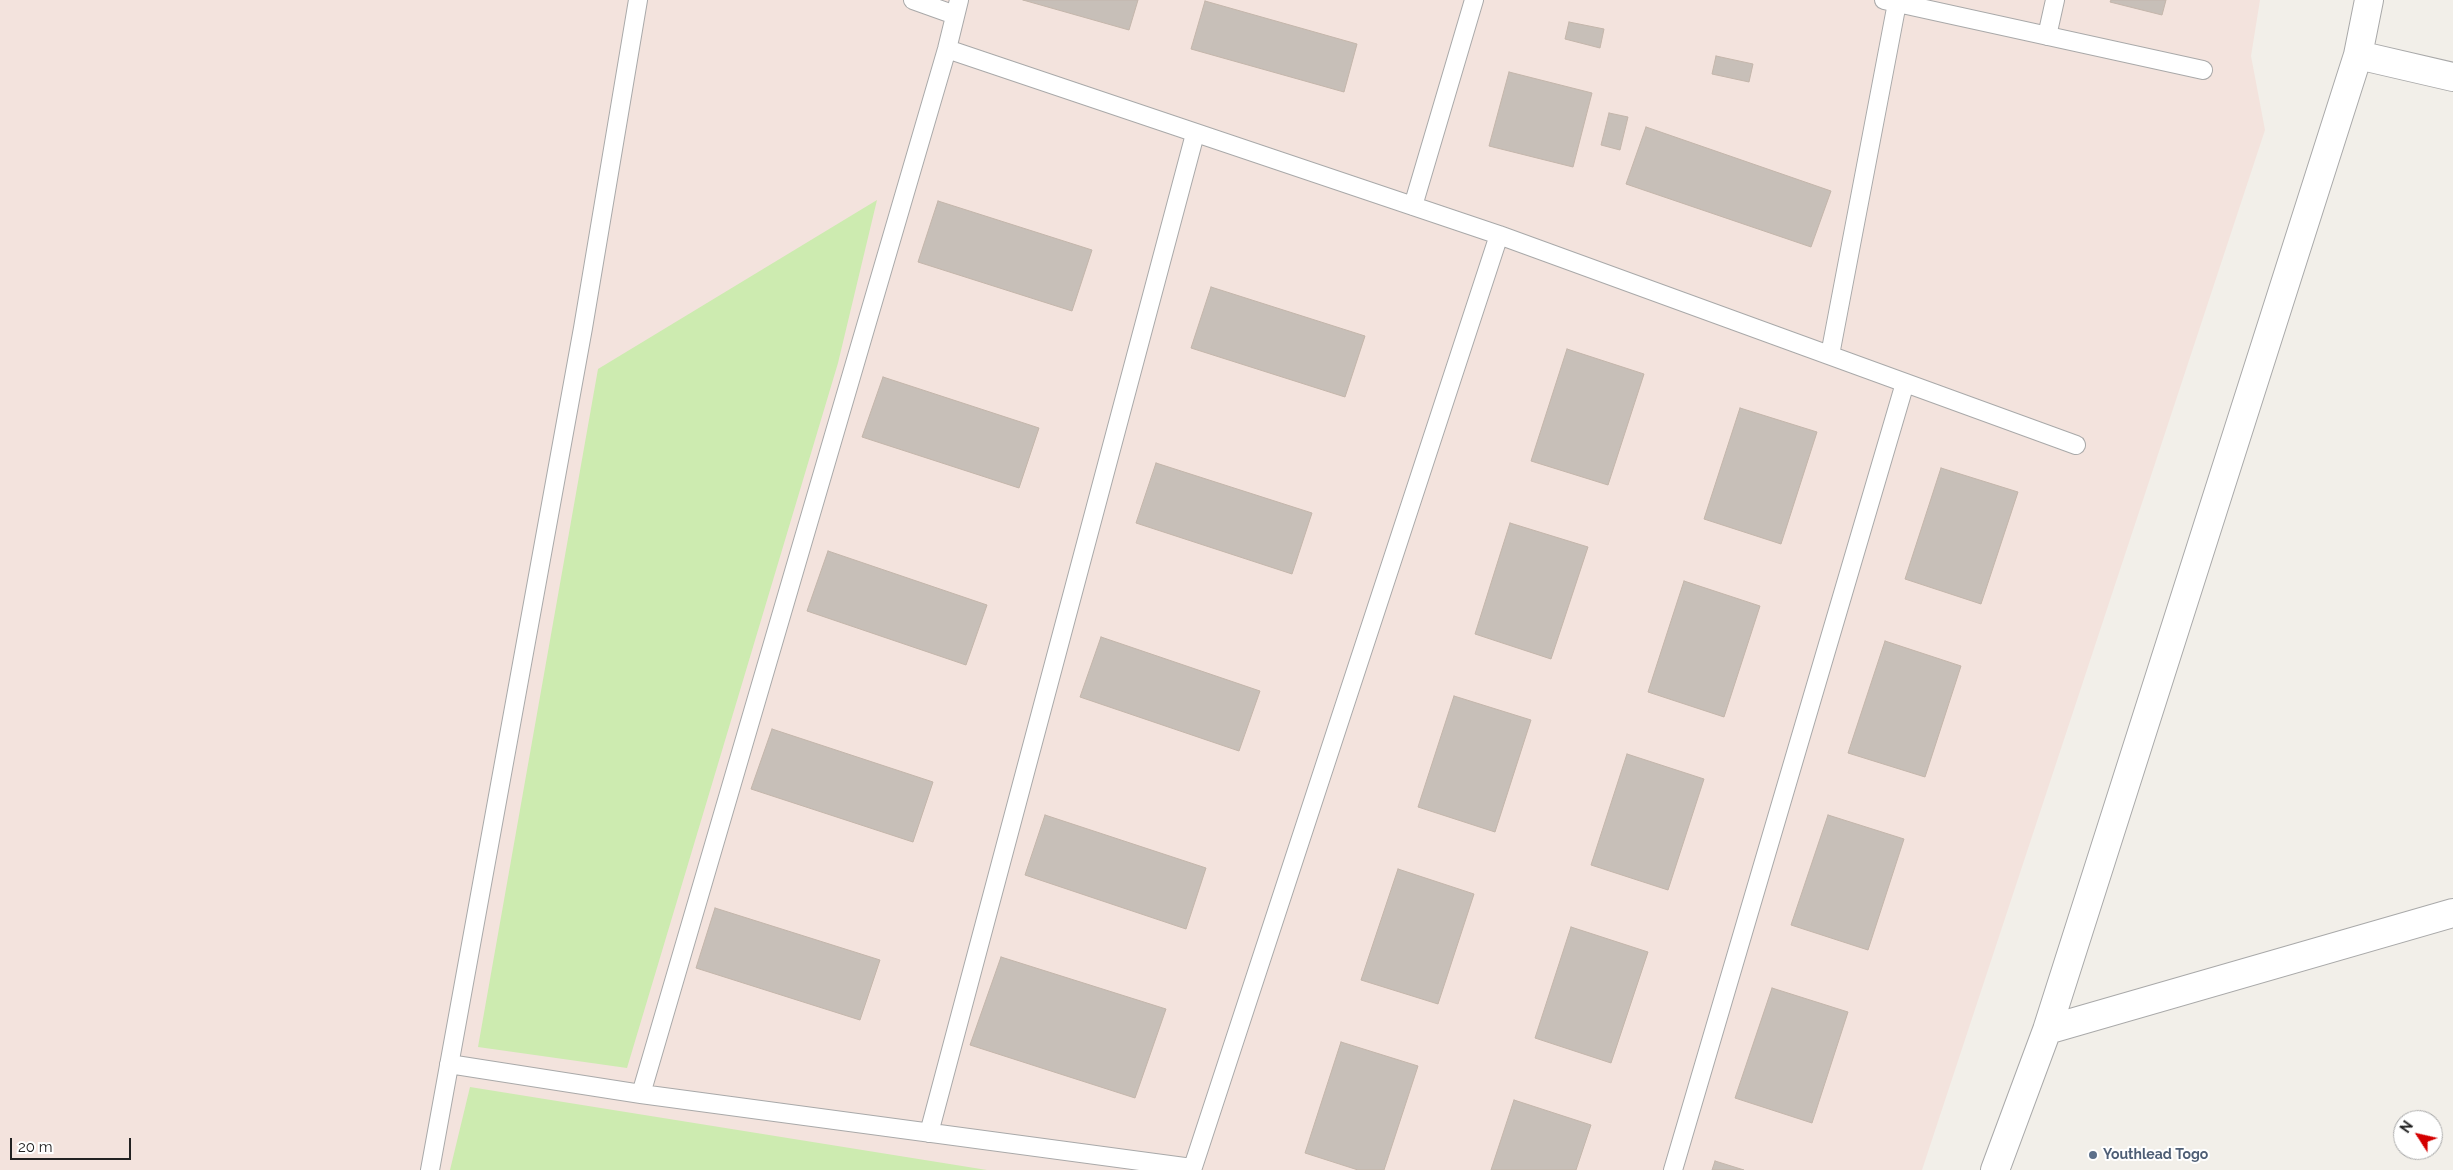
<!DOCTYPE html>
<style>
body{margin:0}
#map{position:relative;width:2453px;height:1170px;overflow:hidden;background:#f2efe9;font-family:Raleway,sans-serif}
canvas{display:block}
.north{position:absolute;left:2393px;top:1110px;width:50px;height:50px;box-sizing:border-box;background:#fff;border:1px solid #a7a7a7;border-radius:50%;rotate:305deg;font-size:14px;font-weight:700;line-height:20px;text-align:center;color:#222}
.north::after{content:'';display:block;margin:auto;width:18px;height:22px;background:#d40000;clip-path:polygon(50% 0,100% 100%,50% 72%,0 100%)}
.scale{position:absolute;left:10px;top:1138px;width:121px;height:22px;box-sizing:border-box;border:2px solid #222;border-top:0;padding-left:6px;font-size:15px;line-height:18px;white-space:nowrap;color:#222;-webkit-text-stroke:4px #fff;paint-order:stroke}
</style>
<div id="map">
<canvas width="2453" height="1170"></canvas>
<div class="north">N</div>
<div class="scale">20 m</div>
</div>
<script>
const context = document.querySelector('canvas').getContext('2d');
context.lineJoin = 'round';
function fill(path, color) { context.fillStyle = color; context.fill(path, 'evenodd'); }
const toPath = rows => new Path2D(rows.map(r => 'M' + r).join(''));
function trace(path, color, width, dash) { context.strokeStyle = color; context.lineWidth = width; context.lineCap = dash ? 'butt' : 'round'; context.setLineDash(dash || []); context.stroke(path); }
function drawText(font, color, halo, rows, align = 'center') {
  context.font = font + ' Raleway,sans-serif'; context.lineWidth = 4; context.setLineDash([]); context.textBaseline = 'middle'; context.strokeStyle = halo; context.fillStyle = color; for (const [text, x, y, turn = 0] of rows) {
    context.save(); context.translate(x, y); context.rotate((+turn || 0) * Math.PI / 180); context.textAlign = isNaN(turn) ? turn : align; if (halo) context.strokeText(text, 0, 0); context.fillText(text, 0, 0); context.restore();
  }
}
fill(toPath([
 [0,0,2260,0,2251,56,2265,130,1922,1170,0,1170]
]), '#f3e3dd');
fill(toPath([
 [877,200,838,363,627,1068,478,1047,598,369],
 [470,1087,987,1170,450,1170]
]), '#cdebb0');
const building = toPath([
 [1023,0,1138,0,1129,30,1023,0],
 [2111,0,2166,0,2162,15,2110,2,2111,0],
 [1205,1,1357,44,1344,92,1191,49,1205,1],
 [1569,22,1604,29,1600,48,1565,39,1569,22],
 [1716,56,1753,64,1749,82,1712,74,1716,56],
 [1509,72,1592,93,1573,167,1489,146,1509,72],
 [1609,113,1628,117,1620,150,1601,145,1609,113],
 [1646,127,1831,191,1811,247,1626,184,1646,127],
 [938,201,1092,250,1072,311,918,262,938,201],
 [1211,287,1365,336,1345,397,1191,348,1211,287],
 [1567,349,1644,374,1608,485,1531,461,1567,349],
 [883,377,1039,428,1019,488,862,437,883,377],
 [1740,408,1817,432,1781,544,1704,519,1740,408],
 [1156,463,1312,513,1292,574,1136,523,1156,463],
 [1941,468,2018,492,1981,604,1905,579,1941,468],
 [1510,523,1588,547,1551,659,1475,634,1510,523],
 [828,551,987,605,966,665,807,611,828,551],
 [1684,581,1760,606,1724,717,1648,692,1684,581],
 [1101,637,1260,691,1239,751,1080,697,1101,637],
 [1885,641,1961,666,1925,777,1848,753,1885,641],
 [1454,696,1531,720,1495,832,1418,807,1454,696],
 [772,729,933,782,913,842,751,789,772,729],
 [1627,754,1704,779,1668,890,1591,865,1627,754],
 [1045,815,1206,868,1186,929,1025,875,1045,815],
 [1828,815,1904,839,1868,950,1791,925,1828,815],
 [1398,869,1474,894,1438,1004,1361,980,1398,869],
 [715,908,880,960,860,1020,696,968,715,908],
 [1571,927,1648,952,1611,1063,1535,1038,1571,927],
 [1001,957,1166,1009,1135,1098,970,1045,1001,957],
 [1772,988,1848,1012,1812,1123,1735,1098,1772,988],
 [1341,1042,1418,1066,1384,1170,1358,1170,1305,1153,1341,1042],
 [1514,1100,1591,1125,1576,1170,1491,1170,1514,1100],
 [1715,1161,1744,1170,1712,1170,1715,1161]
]);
fill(building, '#c7bfb8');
trace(building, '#c4b6ab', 1);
const service = toPath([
 [913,0,955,15],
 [1884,0,2203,70],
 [2047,36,2055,0],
 [947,49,1499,235],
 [1413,206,1474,0],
 [1830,355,1897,3],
 [449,1064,641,1094,1192,1168],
 [641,1094,947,49,959,0],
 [929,1133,1195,134],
 [430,1170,583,328,638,0],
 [1192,1170,1499,235,2076,445],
 [1673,1170,1905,383]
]);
const minor = toPath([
 [2358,55,2453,77],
 [2047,1030,2453,913],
 [1995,1170,2047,1030,2358,55,2369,0]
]);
trace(service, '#a9a9a9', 20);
trace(minor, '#a9a9a9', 30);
trace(service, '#fff', 18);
trace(minor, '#fff', 28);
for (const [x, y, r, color] of [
 [2093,1155,5,"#5c6f8a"]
]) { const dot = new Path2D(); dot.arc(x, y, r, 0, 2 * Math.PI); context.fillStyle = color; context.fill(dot); trace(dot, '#fff', 2); }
drawText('bold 14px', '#4e5e75', '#fff', [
 ["Youthlead Togo",2103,1155]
], 'left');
</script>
